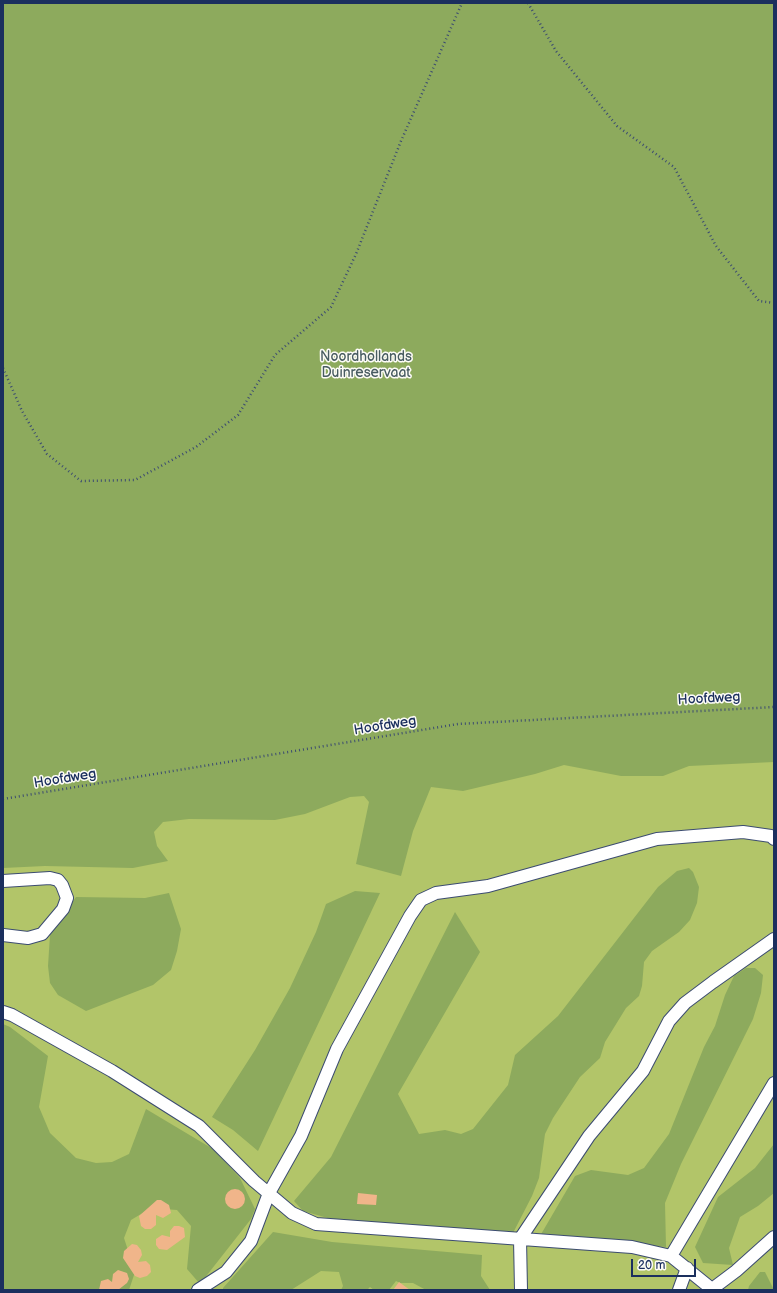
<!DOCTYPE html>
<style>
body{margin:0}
#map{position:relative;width:777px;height:1293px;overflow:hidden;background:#f6efdd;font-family:"Balsamiq Sans",sans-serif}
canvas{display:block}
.frame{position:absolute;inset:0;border:4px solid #1b2f5e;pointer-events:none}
.scale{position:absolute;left:631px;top:1259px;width:65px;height:18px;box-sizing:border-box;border:2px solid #1b2f5e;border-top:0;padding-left:5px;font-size:12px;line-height:14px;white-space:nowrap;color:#1b2f5e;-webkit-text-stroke:3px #fdfcf7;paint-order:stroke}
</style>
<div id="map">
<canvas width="777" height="1293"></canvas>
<div class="frame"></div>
<div class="scale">20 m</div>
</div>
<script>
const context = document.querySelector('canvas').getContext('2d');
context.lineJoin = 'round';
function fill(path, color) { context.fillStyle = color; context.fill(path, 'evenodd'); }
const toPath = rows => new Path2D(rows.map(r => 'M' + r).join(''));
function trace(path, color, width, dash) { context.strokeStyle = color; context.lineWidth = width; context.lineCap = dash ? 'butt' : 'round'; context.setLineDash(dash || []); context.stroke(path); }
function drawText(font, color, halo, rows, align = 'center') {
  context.font = font + ' "Balsamiq Sans",sans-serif'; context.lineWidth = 3; context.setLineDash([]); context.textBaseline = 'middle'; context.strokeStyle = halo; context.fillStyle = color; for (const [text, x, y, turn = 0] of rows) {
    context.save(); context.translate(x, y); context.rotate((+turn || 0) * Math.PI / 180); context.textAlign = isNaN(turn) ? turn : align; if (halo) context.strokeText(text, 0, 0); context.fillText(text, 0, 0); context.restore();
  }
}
fill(toPath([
 [774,733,774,1290,3,1290,3,810]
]), '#b2c569');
fill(toPath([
 [3,3,774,3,774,762,689,766,663,776,621,776,564,765,535,774,463,791,431,787,413,831,401,876,356,864,369,802,364,796,350,797,305,814,275,820,189,819,163,822,154,832,157,846,168,861,133,868,45,866,3,868],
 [689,868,693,872,699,887,697,903,690,920,679,932,652,951,644,962,642,986,639,996,626,1008,605,1042,600,1058,580,1077,553,1118,545,1134,539,1178,532,1196,513,1233,342,1222,303,1211,294,1201,331,1157,455,912,480,952,398,1094,419,1134,445,1130,461,1134,473,1129,508,1085,515,1055,558,1016,658,887,677,871],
 [355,891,380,893,258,1151,233,1130,212,1117,255,1050,290,988,316,932,326,904],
 [169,893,181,929,177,951,171,970,153,985,86,1011,58,995,50,983,48,966,50,935,76,897,145,898],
 [746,968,755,968,763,975,761,993,753,1019,681,1164,665,1203,666,1247,540,1236,575,1176,591,1170,628,1175,644,1168,669,1134,704,1047,715,1026,725,995,734,976],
 [3,1024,10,1027,48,1056,39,1107,50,1133,76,1158,96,1163,112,1162,129,1154,146,1109,213,1149,240,1178,255,1209,251,1219,200,1284,187,1269,191,1226,177,1210,151,1208,131,1220,124,1238,135,1272,129,1290,3,1290],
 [774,1144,774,1193,758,1206,740,1217,729,1248,733,1265,703,1263,695,1247,718,1197,755,1168],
 [273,1232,332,1242,482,1255,481,1276,490,1290,426,1290,413,1283,400,1283,396,1281,389,1290,374,1290,370,1287,367,1290,341,1290,343,1286,339,1272,321,1271,291,1290,223,1290,223,1288],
 [760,1272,765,1272,774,1290,748,1290,749,1286]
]), '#8daa5d');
fill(toPath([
 '225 1199a10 10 0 1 1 20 0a10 10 0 1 1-20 0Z',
 [358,1193,377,1195,376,1205,357,1204],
 [157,1200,161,1200,169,1205,171,1213,163,1218,156,1215,156,1225,151,1229,145,1229,141,1226,139,1216],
 [174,1226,179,1226,184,1228,185,1237,167,1250,159,1249,156,1245,156,1239,162,1235,170,1237,170,1231],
 [132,1244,137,1245,141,1250,142,1255,138,1262,146,1261,150,1265,151,1272,147,1276,140,1278,135,1276,123,1258,124,1251],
 [118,1270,127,1273,129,1279,127,1283,118,1290,99,1290,101,1281,108,1279,112,1282,113,1274],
 [399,1282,410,1290,393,1290]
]), '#f0b58a');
const service = toPath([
 [3,881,50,878,58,880,62,885,67,898,63,909,42,934,28,938,3,935],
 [3,1012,12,1015,112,1071,199,1126,254,1181,292,1213,316,1224,632,1247,671,1256,713,1290],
 [671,1256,774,1083],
 [712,1289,736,1271,774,1237],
 [198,1290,226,1272,251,1241,269,1193,301,1136,337,1049,410,916,421,900,436,893,488,886,657,839,743,832,771,836,774,839],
 [521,1290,520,1239,589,1136,643,1071,669,1021,685,1003,713,982,774,939],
 [679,1290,687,1268]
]);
trace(service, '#3c4c71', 14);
trace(toPath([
 [528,3,556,51,617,126,674,167,716,246,759,301,774,303],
 [3,368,22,411,47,454,81,481,135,480,196,447,238,415,275,355,331,307,356,254,401,141,462,3],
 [3,799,458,724,774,707]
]), '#3c4c71', 2.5, [1, 3]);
trace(service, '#fff', 12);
drawText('14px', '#485c61', '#fdfcf7', [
 ["Noordhollands",366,357],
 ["Duinreservaat",366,373]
]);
drawText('14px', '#1b2f5e', '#fdfcf7', [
 ["Hoofdweg",709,699,-3],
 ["Hoofdweg",385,726,-9],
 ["Hoofdweg",65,779,-9]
]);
</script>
